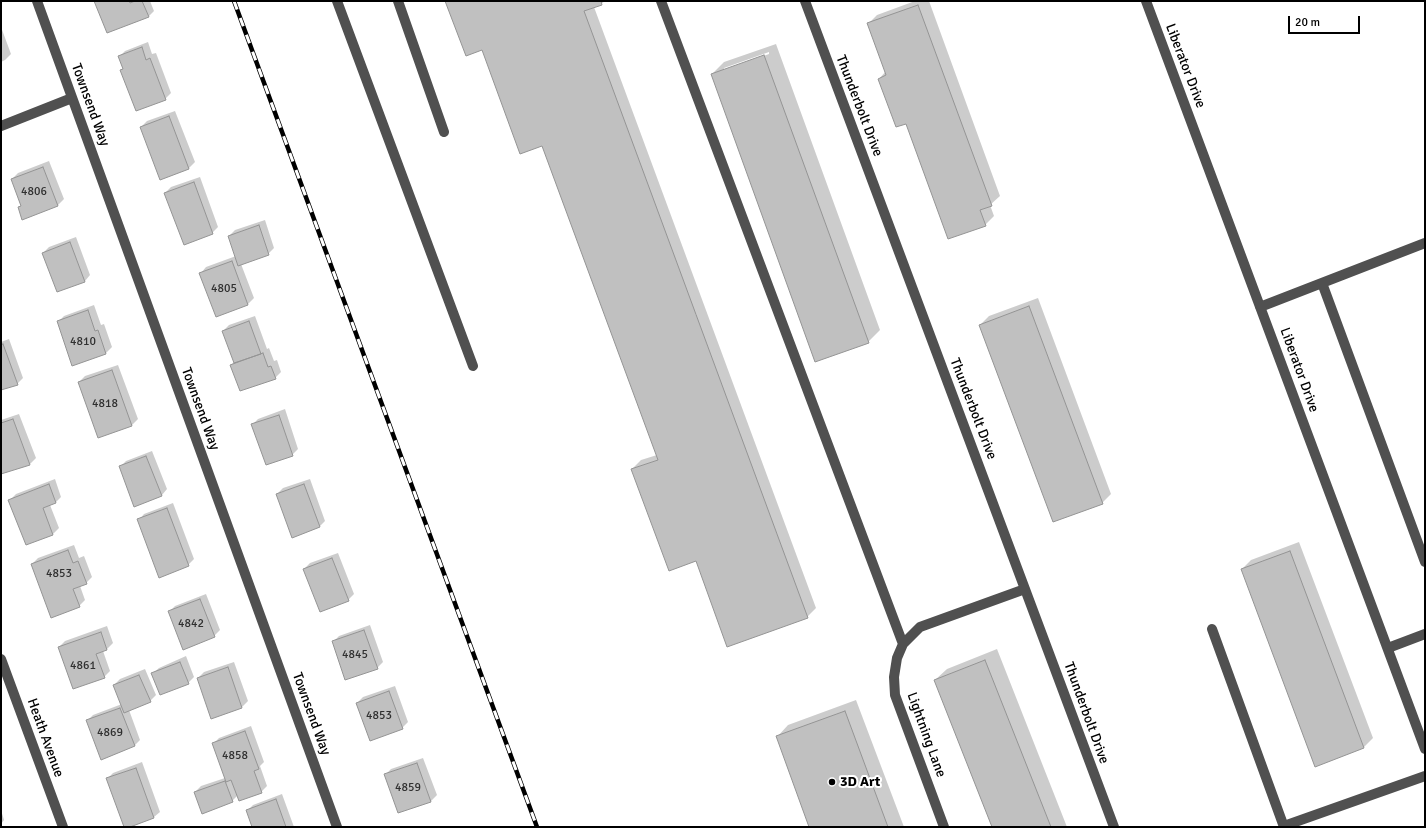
<!DOCTYPE html>
<style>
body{margin:0}
#map{position:relative;width:1426px;height:828px;overflow:hidden;background:#fff;font-family:Signika,sans-serif}
canvas{display:block}
.frame{position:absolute;inset:0;border:2px solid #000;pointer-events:none}
.scale{position:absolute;left:1288px;top:16px;width:72px;height:18px;box-sizing:border-box;border:2px solid #000;border-top:0;padding-left:5px;font-size:12px;line-height:14px;white-space:nowrap;color:#000;-webkit-text-stroke:3px #fff;paint-order:stroke}
</style>
<div id="map">
<canvas width="1426" height="828"></canvas>
<div class="frame"></div>
<div class="scale">20 m</div>
</div>
<script>
const context = document.querySelector('canvas').getContext('2d');
context.lineJoin = 'round';
function fill(path, color) { context.fillStyle = color; context.fill(path, 'evenodd'); }
const toPath = rows => new Path2D(rows.map(r => 'M' + r).join(''));
function trace(path, color, width, dash) { context.strokeStyle = color; context.lineWidth = width; context.lineCap = dash ? 'butt' : 'round'; context.setLineDash(dash || []); context.stroke(path); }
function drawText(font, color, halo, rows, align = 'center') {
  context.font = font + ' Signika,sans-serif'; context.lineWidth = 4; context.setLineDash([]); context.textBaseline = 'middle'; context.strokeStyle = halo; context.fillStyle = color; for (const [text, x, y, turn = 0] of rows) {
    context.save(); context.translate(x, y); context.rotate((+turn || 0) * Math.PI / 180); context.textAlign = isNaN(turn) ? turn : align; if (halo) context.strokeText(text, 0, 0); context.fillText(text, 0, 0); context.restore();
  }
}
fill(toPath([
 [95,1,150,1,154,11,148,17],
 [446,1,605,1,601,4,594,7,816,608,807,617,696,560,632,469,641,460,657,455,542,145,483,49],
 [915,1,929,1,1000,196,990,205,994,216,985,225,906,122,879,79,886,71,868,24,877,15],
 [1,27,11,54,5,60,1,62],
 [148,42,152,54,156,53,171,93,165,99,124,68,119,57,125,51],
 [776,44,880,330,868,342,712,74,724,62],
 [769,52,769,54,724,70,724,68],
 [175,111,195,162,189,168,141,127,147,121],
 [49,161,64,199,58,205,23,218,19,208,22,205,12,179,18,173],
 [200,177,218,227,212,233,165,193,171,187],
 [265,220,274,248,268,254,241,264,254,298,248,304,216,315,201,273,206,267,236,256,229,236,235,230],
 [76,237,90,275,85,281,43,253,49,247],
 [1038,298,1111,494,1102,503,980,325,989,316],
 [94,305,101,325,104,324,112,347,106,353,73,365,58,322,64,316],
 [255,316,267,349,269,348,274,361,277,360,281,372,275,378,231,365,234,362,223,331,229,325],
 [9,339,23,378,17,384,1,389,1,342],
 [118,365,138,419,132,425,99,437,79,382,85,376],
 [285,409,298,449,292,455,252,425,258,419],
 [19,414,36,458,30,464,1,473,1,420],
 [152,451,167,489,162,495,120,467,126,461],
 [55,479,61,497,56,502,50,505,59,528,53,534,26,544,10,500,16,494],
 [310,479,325,521,319,527,277,494,283,488],
 [173,503,194,559,188,565,139,520,144,514],
 [1299,542,1373,738,1364,747,1315,766,1242,569,1251,560],
 [74,545,79,558,84,556,92,577,86,583,80,586,85,600,79,606,32,564,38,558],
 [338,553,354,594,348,600,304,569,310,563],
 [206,594,220,630,214,636,169,612,175,606],
 [370,625,383,662,377,668,333,642,339,636],
 [107,626,113,643,107,649,103,651,110,671,104,677,59,647,65,641],
 [997,649,1067,827,993,827,935,680,947,669],
 [186,656,194,677,188,683,153,673,159,668],
 [234,662,248,701,242,707,198,678,204,672],
 [145,669,156,695,150,701,129,710,140,740,134,746,87,721,93,715,122,704,114,685,120,679],
 [395,686,408,722,402,728,357,703,363,697],
 [856,700,904,827,810,827,777,737,788,725],
 [251,726,264,762,260,766,267,786,261,792,238,795,232,801,195,792,201,786,225,778,213,744,219,738],
 [423,758,437,795,431,801,399,812,385,775,391,769],
 [142,762,160,812,154,817,125,827,107,779,113,773],
 [282,794,294,827,253,827,247,811,253,805],
 [1,810,4,820,1,824]
]), '#0003');
const building = toPath([
 [94,1,129,1,130,3,135,1,142,1,149,17,107,33,94,1],
 [445,1,601,1,602,5,584,11,808,618,727,647,696,561,669,571,631,469,658,460,542,146,520,154,482,50,466,56,445,1],
 [918,5,992,206,980,210,986,226,948,239,906,124,896,127,878,79,886,75,867,23,918,5],
 [142,47,146,60,150,58,166,100,136,111,120,70,123,69,118,56,142,47],
 [764,55,869,343,815,362,711,74,764,55],
 [169,116,189,169,160,180,140,127,169,116],
 [43,167,58,206,22,220,18,207,21,206,11,179,43,167],
 [194,182,213,234,184,245,164,193,194,182],
 [259,225,269,255,238,266,228,236,259,225],
 [70,242,85,282,57,292,42,253,70,242],
 [232,261,248,305,216,317,199,273,232,261],
 [1029,306,1103,504,1053,522,979,325,1029,306],
 [88,310,95,331,98,330,106,354,72,366,57,321,88,310],
 [249,321,261,354,234,363,222,331,249,321],
 [3,344,18,385,1,390,1,345,3,344],
 [263,353,268,367,271,366,276,379,240,391,230,365,263,353],
 [112,370,132,426,98,438,78,382,112,370],
 [279,415,293,456,266,465,251,424,279,415],
 [13,419,30,465,1,474,1,423,13,419],
 [146,456,162,496,134,507,119,466,146,456],
 [49,484,56,503,43,508,53,535,26,545,8,500,49,484],
 [304,484,320,527,292,538,276,494,304,484],
 [167,508,189,566,159,578,137,519,167,508],
 [68,550,73,563,78,561,87,584,73,589,80,607,51,618,31,564,68,550],
 [1290,551,1364,748,1315,767,1241,569,1290,551],
 [332,558,349,601,320,612,303,569,332,558],
 [200,599,215,637,183,650,168,611,200,599],
 [364,630,378,669,345,680,332,641,364,630],
 [101,632,107,650,96,654,105,678,73,689,58,647,101,632],
 [985,660,1051,827,992,827,934,680,985,660],
 [180,662,189,684,160,695,151,673,180,662],
 [228,667,242,708,211,719,197,678,228,667],
 [139,675,151,702,124,713,113,685,139,675],
 [389,691,403,729,370,741,356,703,389,691],
 [120,708,135,746,101,760,86,720,120,708],
 [845,711,888,827,809,827,776,736,845,711],
 [245,731,259,769,254,771,262,793,239,801,231,780,226,782,212,743,245,731],
 [417,763,431,802,398,813,384,774,417,763],
 [136,768,154,818,130,827,124,827,106,778,136,768],
 [225,781,233,802,202,814,194,792,225,781],
 [276,799,286,827,252,827,246,810,276,799]
]);
fill(building, '#c0c0c0');
trace(building, '#949494', 1);
trace(toPath([
 [37,1,337,827],
 [337,1,473,366],
 [398,1,444,132],
 [661,1,903,644],
 [805,1,1114,827],
 [1146,1,1425,749],
 [1,126,72,98],
 [1322,283,1425,562],
 [1260,307,1425,243],
 [1212,629,1284,827],
 [1388,648,1425,634],
 [1,659,63,827],
 [1284,826,1425,776],
 [944,827,895,695,894,677,897,658,903,644,920,627,1025,589]
]), '#505050', 10);
const rail = toPath([
 [234,1,537,827]
]);
trace(rail, '#000', 4.5);
trace(rail, '#fff', 3, [9]);
for (const [x, y, r, color] of [
 [832,782,4,"#000"]
]) { const dot = new Path2D(); dot.arc(x, y, r, 0, 2 * Math.PI); context.fillStyle = color; context.fill(dot); trace(dot, '#fff', 1.5); }
drawText('12px', '#303030', null, [
 ["4806",34,192],
 ["4805",224,289],
 ["4810",83,342],
 ["4818",105,404],
 ["4853",59,574],
 ["4842",191,624],
 ["4845",355,655],
 ["4861",83,666],
 ["4853",379,716],
 ["4869",110,733],
 ["4858",235,756],
 ["4859",408,788]
]);
drawText('14px', '#000', '#fff', [
 ["Liberator Drive",1185,66,69],
 ["Townsend Way",90,105,70],
 ["Thunderbolt Drive",859,106,69],
 ["Liberator Drive",1299,370,70],
 ["Townsend Way",200,409,70],
 ["Thunderbolt Drive",973,409,69],
 ["Thunderbolt Drive",1086,713,70],
 ["Townsend Way",311,714,70],
 ["Lightning Lane",926,735,70],
 ["Heath Avenue",45,738,70]
]);
drawText('bold 14px', '#000', '#fff', [
 ["3D Art",840,782]
], 'left');
</script>
